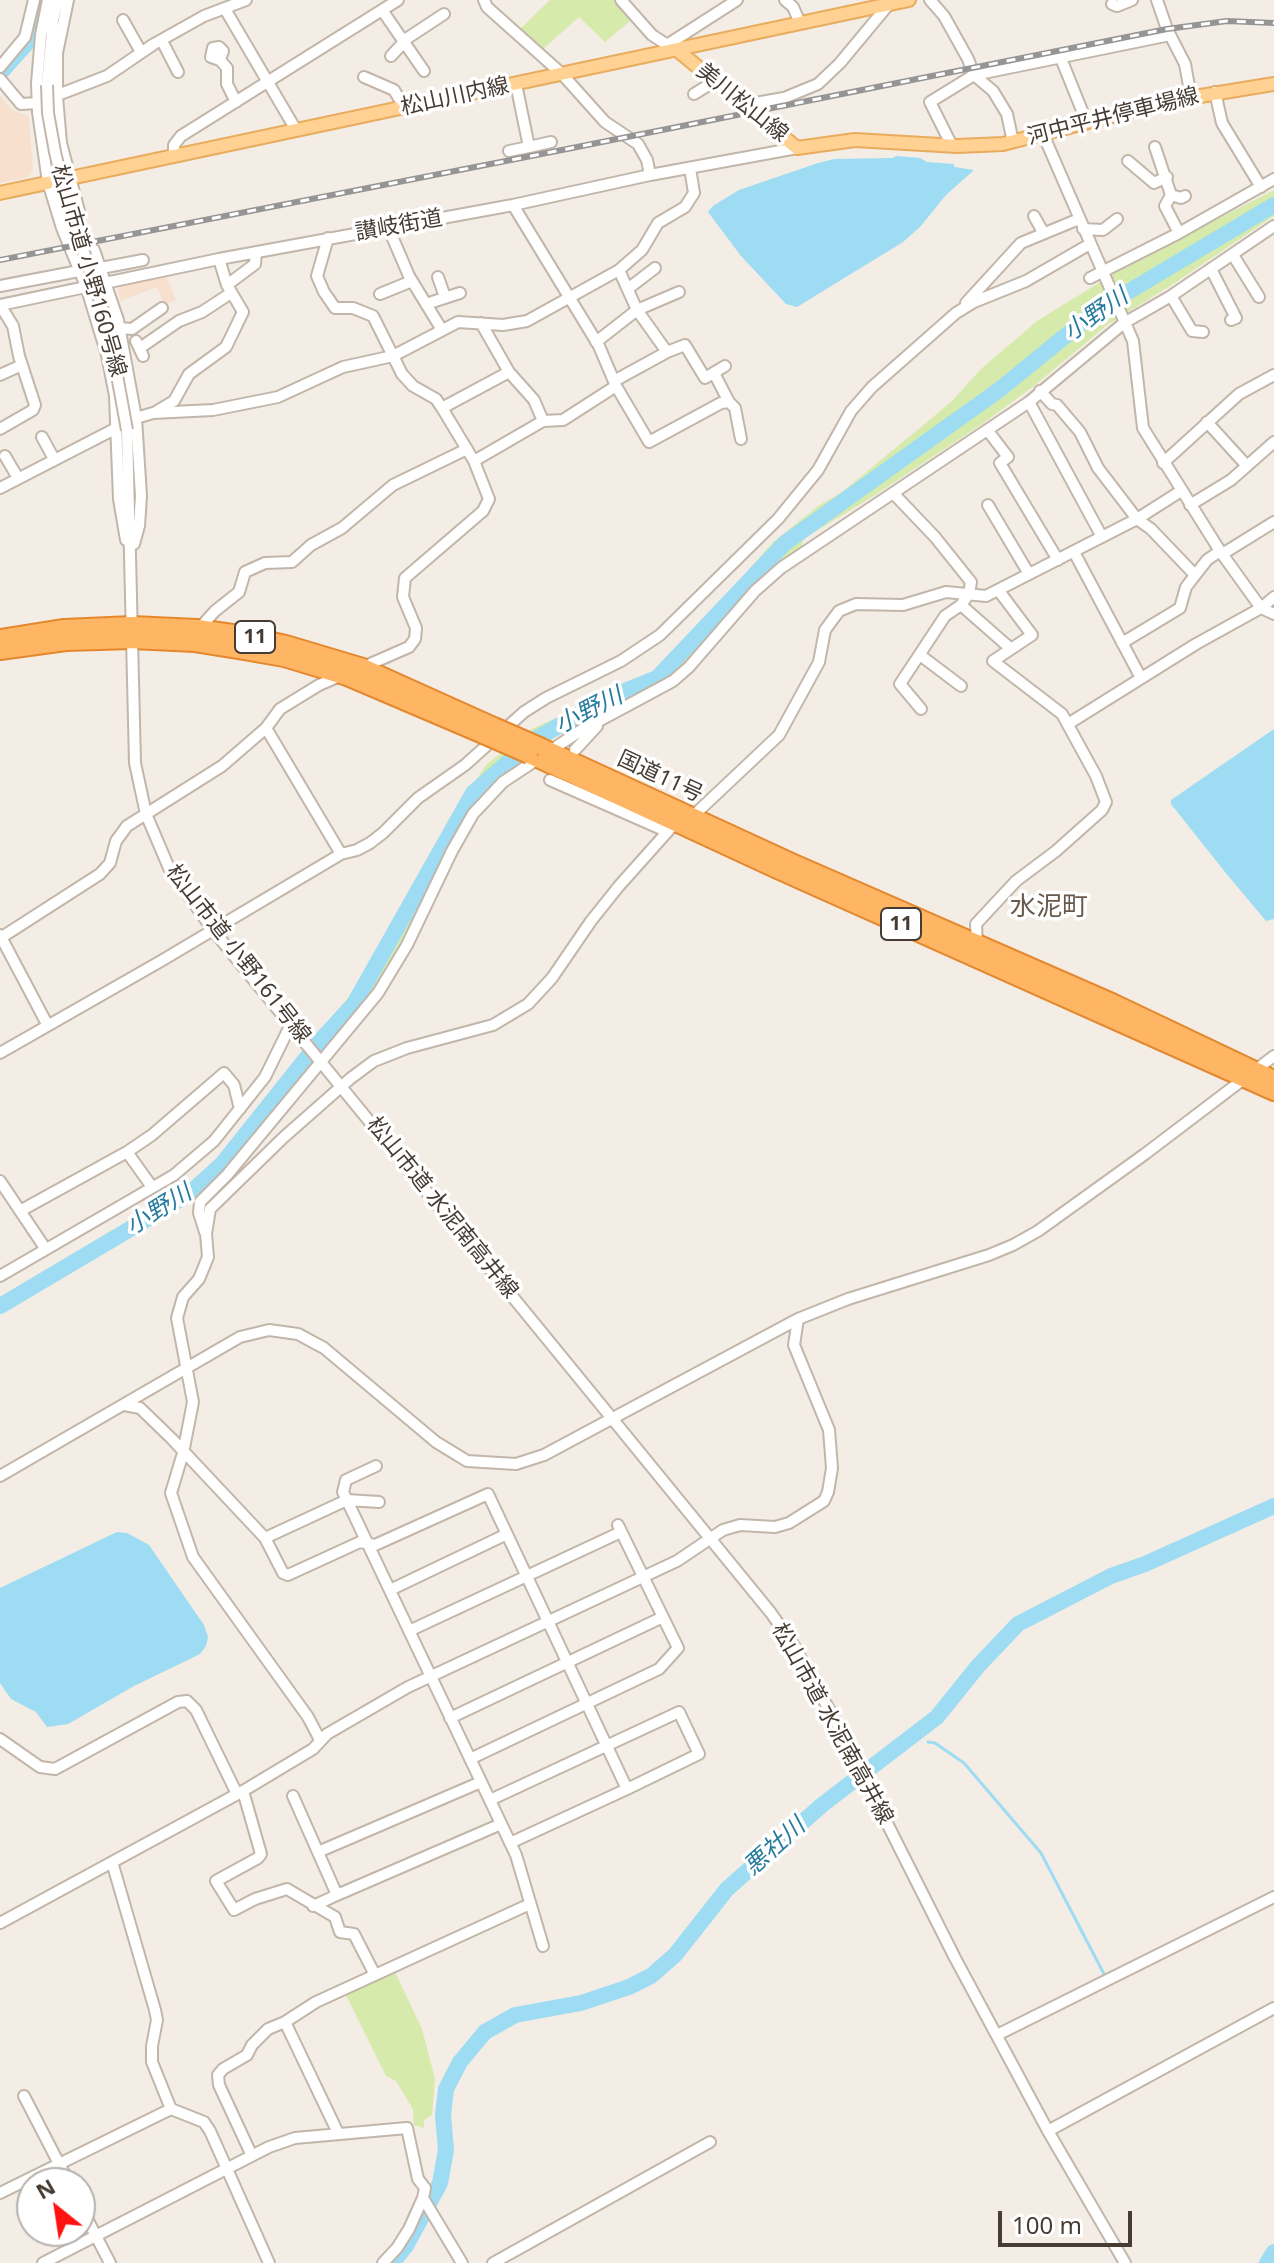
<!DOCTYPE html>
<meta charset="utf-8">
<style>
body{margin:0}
#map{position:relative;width:1274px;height:2263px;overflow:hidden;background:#f3ede5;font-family:"Noto Sans",sans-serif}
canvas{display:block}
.north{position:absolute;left:16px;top:2167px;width:80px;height:80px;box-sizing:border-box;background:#fff;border:2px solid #b5b1ae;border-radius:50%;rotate:330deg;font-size:22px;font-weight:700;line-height:32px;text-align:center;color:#463c34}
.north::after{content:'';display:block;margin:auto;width:28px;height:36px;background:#ff1210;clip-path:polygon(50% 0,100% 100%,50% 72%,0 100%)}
.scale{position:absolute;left:998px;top:2211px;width:134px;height:36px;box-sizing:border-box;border:4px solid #463c34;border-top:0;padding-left:10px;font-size:24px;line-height:28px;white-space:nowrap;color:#463c34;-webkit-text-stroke:6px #fff;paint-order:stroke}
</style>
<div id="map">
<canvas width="1274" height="2263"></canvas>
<div class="north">N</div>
<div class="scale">100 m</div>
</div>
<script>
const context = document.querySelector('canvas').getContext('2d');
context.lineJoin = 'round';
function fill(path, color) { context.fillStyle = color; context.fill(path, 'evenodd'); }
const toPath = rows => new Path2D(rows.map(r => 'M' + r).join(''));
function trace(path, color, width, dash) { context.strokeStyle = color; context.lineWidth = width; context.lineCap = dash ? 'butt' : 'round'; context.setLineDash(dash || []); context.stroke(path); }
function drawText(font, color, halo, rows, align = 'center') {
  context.font = font + ' "Noto Sans","Noto Sans JP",sans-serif'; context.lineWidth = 7; context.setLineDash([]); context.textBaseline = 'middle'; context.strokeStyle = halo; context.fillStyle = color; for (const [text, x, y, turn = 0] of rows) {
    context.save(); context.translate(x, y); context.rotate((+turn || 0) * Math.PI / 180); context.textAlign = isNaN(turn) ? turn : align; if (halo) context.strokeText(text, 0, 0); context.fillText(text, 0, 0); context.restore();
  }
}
fill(toPath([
 [0,95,12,110,29,116,33,170,26,178,0,183],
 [166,276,176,300,164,305,157,287,120,301,118,287]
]), '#f7e0ce');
fill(toPath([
 [550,0,614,0,630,21,605,42,579,17,541,51,518,31],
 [1274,190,1274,216,1170,286,1107,325,1034,386,982,424,872,497,803,539,802,547,777,564,757,582,675,673,643,693,554,738,512,764,462,822,409,929,371,992,225,1170,199,1195,47,1281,0,1311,0,1297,192,1183,212,1166,239,1136,372,967,398,922,401,912,403,912,451,816,487,764,532,729,663,668,772,543,818,506,842,492,926,423,952,401,981,369,1037,321,1128,265],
 [394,1970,422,2029,435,2079,432,2115,424,2120,424,2128,414,2125,413,2109,396,2081,386,2076,345,1993]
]), '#d6eaab');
fill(toPath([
 [896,156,920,158,927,162,954,164,954,167,974,170,946,195,920,227,903,242,797,307,786,304,741,256,708,212,713,206,739,190,818,163,835,159,893,158],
 [1274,729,1274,919,1266,921,1225,872,1171,804,1171,800],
 [117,1532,127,1533,149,1545,204,1625,208,1637,206,1646,200,1654,134,1686,68,1724,47,1727,36,1712,11,1699,0,1683,0,1588]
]), '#9ddcf3');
trace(toPath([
 [928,1742,935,1743,964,1763,1041,1853,1105,1976,1145,1956]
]), '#9ddcf3', 3);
trace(toPath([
 [2,71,28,42,39,0],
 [0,1306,189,1194,222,1164,320,1041,354,1004,473,793,532,741,608,698,657,678,785,543,999,390,1096,311,1274,205],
 [392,2263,406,2246,440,2183,446,2150,443,2115,446,2089,460,2062,485,2032,515,2015,581,2003,629,1987,651,1976,675,1955,727,1889,822,1805,937,1717,978,1666,1018,1624,1111,1576,1145,1564,1274,1506],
 [1267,2263,1274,2252]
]), '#9ddcf3', 16);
const minor = toPath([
 [48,0,41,35,37,83,38,112,48,182,62,228,86,286,107,355,115,396,119,499,126,540],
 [68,0,57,53,57,97,61,143,80,215,79,224,68,226],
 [484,0,487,7,562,74,605,122,638,144,647,160,650,175],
 [621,0,652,35,672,48],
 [785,0,793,7,800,23],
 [930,0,944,16,968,59,974,75,993,91,1007,114,1013,142],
 [1157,0,1167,29,1185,64,1191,97],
 [1112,4,1117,6,1132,0],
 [225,9,296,130],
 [382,10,424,71],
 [123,20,141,52],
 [162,41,178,72],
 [403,41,444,14],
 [667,45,737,0],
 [391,56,404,42],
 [1060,56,1087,123],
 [220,60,211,57,213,48,219,47,223,51,220,60,227,68,227,84,236,102],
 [0,67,25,37,34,0],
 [364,77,394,90,404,107],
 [0,79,21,104,37,103,107,76,154,44,204,16,246,0],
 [516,84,529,147,551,142],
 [47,85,53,20,58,0],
 [1215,92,1222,123,1261,187],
 [694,94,715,81],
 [744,105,784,98,818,84,840,63,889,4],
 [1043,134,1133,341,1143,428,1220,551,1261,608,1274,614],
 [952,146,930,102,974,75,1170,35],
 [1155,147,1171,195,1165,206,1179,233],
 [509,151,529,147],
 [174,156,174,145,181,136,398,0],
 [1128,161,1154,183,1167,177],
 [1171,195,1181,198,1185,196],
 [513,205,599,346,616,386,649,442,721,403,729,402,735,408,741,439],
 [1034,216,1043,232],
 [388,227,409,276,442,330],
 [1083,229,1103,230,1117,219],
 [328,238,317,276,324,292,335,308,353,308,373,316,402,374,413,386,436,399,442,408,474,461,489,499,483,511,405,578,403,597,416,628,415,639,409,647,361,668],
 [94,250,118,320,136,418,141,496,139,526,134,544],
 [1233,255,1259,297],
 [101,268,143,260],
 [1211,269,1236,318,1231,320],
 [619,270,637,310,667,352],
 [438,277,445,297],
 [1090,278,1179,233,1274,179],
 [227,285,255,264,256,252],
 [0,286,79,271],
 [629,288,655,268],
 [380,294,412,281],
 [1171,296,1192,331,1203,332],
 [966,303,1021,243,1079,219],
 [426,304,460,293],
 [481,323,509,372,534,400,543,421],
 [120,328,132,329,162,308],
 [136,341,143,356],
 [596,342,637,310,679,292],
 [140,348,179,321,202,312,231,293],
 [714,373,729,402],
 [0,375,22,365],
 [614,381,667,352,685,345,705,378,725,366],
 [1040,391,1052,404,1057,405,1080,432,1098,468,1137,519,1151,529,1195,575],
 [1029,402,1102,537],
 [442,408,509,372],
 [157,411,174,401,189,374,226,347,241,316,243,312,227,285,219,259],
 [1207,422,1247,466],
 [0,429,33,410,35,405,19,356,13,326,0,305,219,259,513,205,650,175,797,148],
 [127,430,135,763,146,814,169,868,213,930,771,1613,794,1646,837,1724,955,1958,1048,2131,1125,2263],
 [988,431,1008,457,1000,463,1058,560],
 [42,437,54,459],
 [5,456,18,478],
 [474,461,543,421,563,420,616,386],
 [1163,463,1239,394,1274,375],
 [0,488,136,418,153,413,213,410,278,397,343,367,393,356,458,322,503,325,527,321,619,270,642,250,658,223,685,207,694,193,690,168],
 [893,493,935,537,971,582,969,594,961,605,945,616,900,684,921,709],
 [988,505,1029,574],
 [1190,505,1231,480,1274,442],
 [1074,552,1141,678],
 [1224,553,1274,522],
 [961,605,1010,648],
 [197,631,215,611,239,592,245,572,265,563,292,562,311,545,342,528,393,485,467,449],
 [1122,643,1180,608,1186,587,1207,560,1220,551],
 [920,655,961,686],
 [1068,724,1196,644,1261,608,1274,597],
 [266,728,341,854],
 [575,750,597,726],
 [550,780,666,831],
 [692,817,779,735,819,662,825,630,839,611,856,604,903,605,946,592,986,596,1137,519,1181,491],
 [0,935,47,1024],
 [2,937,100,874,110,863,116,841,127,826,222,766,266,728,280,709,319,685,342,675],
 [977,946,976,924,1016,881,1056,851,1102,810,1106,802,1096,776,1062,714,993,661,1032,635,999,591],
 [0,1053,161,961,341,854,357,850,370,843,383,833,418,798,465,765,524,712,546,698,621,661,660,635,778,519,818,470,851,411,872,387,956,313,974,302,1026,281,1090,244],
 [127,1152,152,1187],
 [0,1181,45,1248],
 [20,1211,127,1152,152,1135,224,1073,234,1085,240,1109],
 [205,1232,199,1213,200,1202,227,1175,378,993,407,945,452,851,473,814,503,782,580,731,673,681,689,667,755,591,781,568,1029,402,1124,323,1171,296,1274,226],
 [0,1276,174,1175,214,1141,265,1077,291,1024],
 [124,1405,140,1408,172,1439,265,1538,283,1573,288,1575,360,1542,375,1545,488,1494,627,1789,510,1843],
 [376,1466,346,1480,343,1492,516,1855,543,1946],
 [0,1476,240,1337,269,1330,298,1334,324,1348,436,1442,467,1461,516,1464,544,1455,798,1319,848,1299,989,1255,1013,1245,1038,1231,1145,1154,1274,1056],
 [265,1538,347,1500,379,1502],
 [390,1590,507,1534],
 [409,1631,621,1532],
 [450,1718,663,1617],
 [0,1739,40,1767,55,1769,178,1702,187,1701,196,1710,237,1794],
 [320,1740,308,1717,193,1557,171,1493,183,1453,193,1402,177,1318,183,1297,199,1279,208,1257,206,1234,210,1209,284,1137,351,1078,374,1061,407,1048,493,1025,528,1004,552,978,591,921,619,886,677,821],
 [470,1759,659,1669,678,1648,618,1525],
 [243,1791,261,1854,258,1858,216,1881,234,1910,255,1899,287,1889,335,1917,340,1932,354,1934,375,1975],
 [293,1796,337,1895,501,1824],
 [490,1800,679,1712,699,1754,627,1789],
 [318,1852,481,1782],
 [112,1862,155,2010,157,2020,152,2046,152,2062,171,2109,204,2122,210,2131,269,2263],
 [313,1906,337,1895],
 [0,1923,243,1791,313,1749,327,1734,408,1687,677,1561,723,1530,740,1525,775,1527,789,1523,824,1501,828,1492,832,1468,829,1430,794,1345,798,1319],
 [285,2022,338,2133],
 [997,2035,1274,1897],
 [24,2096,69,2183],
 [1048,2131,1274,2008],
 [252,2156,219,2085,218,2075,223,2069,247,2055,252,2045,268,2029,285,2022,316,2002,530,1904],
 [0,2193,171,2109],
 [80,2205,110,2263],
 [43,2263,269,2147,295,2138,407,2128,418,2179,425,2188,423,2198,462,2263],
 [383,2263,397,2248,409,2229,423,2198],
 [493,2263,710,2142]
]);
const major = toPath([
 [677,50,797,148,855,140,957,146,1003,144,1170,101,1274,84],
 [0,193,909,0]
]);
const highway = toPath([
 [0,638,64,628,132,625,197,628,240,634,286,644,363,667,494,726],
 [0,651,66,642,132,640,195,643,239,650,284,658,347,677,483,735],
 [542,747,794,863,1112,1002,1274,1079],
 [529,755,775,869,1274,1092]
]);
trace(minor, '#c2b6aa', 14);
trace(major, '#e9ab5d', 16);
trace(highway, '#e5872d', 20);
trace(minor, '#fff', 10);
trace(major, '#ffd192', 12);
trace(highway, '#ffb664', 16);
const rail = toPath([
 [0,260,567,149,1167,29,1227,21,1274,23]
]);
trace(rail, '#959595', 6);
trace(rail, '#fff', 3, [9]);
const minorBridge = toPath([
 [47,85,48,113,55,152,65,194,108,326,127,430]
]);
const highwayBridge = toPath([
 [494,726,542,747],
 [483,735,529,755]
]);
trace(minorBridge, '#c2b6aa', 14, []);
trace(highwayBridge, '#e5872d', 20, []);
trace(minorBridge, '#fff', 10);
trace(highwayBridge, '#ffb664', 16);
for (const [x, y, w] of [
 [255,637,40],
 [901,924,40]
]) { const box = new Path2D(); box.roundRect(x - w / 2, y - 16, w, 32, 6); context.fillStyle = '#fff'; context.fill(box); trace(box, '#463c34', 2); }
drawText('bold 20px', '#463c34', null, [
 ["11",255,637],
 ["11",901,924]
]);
drawText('22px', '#463c34', '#fff', [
 ["松山川内線",455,97,-12],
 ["美川松山線",742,103,39],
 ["河中平井停車場線",1113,117,-14],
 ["讃岐街道",399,226,-10],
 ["松山市道 小野160号線",88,271,74],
 ["国道11号",660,777,25],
 ["松山市道 小野161号線",238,954,52],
 ["松山市道 水泥南高井線",442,1208,51],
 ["松山市道 水泥南高井線",832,1724,61]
]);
drawText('italic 24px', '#257b9d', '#fff', [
 ["小野川",1096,315,-35],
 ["小野川",589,711,-27],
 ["小野川",159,1210,-32],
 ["悪社川",775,1847,-42]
]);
drawText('26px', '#69594b', '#fff', [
 ["水泥町",1049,908]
]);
</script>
